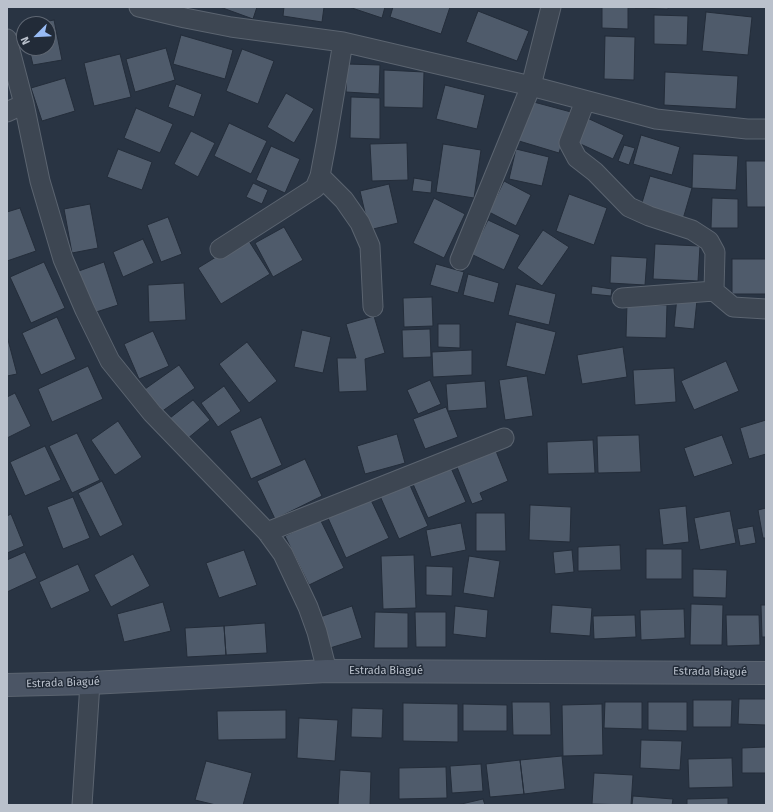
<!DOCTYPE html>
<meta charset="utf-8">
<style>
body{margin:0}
#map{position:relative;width:773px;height:812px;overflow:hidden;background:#293443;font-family:"Fira Sans",sans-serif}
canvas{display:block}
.frame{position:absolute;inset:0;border:8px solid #bac1cc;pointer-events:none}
.north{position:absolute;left:16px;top:16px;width:40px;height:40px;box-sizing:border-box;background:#222b38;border:1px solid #5f6773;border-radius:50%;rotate:246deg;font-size:11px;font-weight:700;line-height:16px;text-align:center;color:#bac1cc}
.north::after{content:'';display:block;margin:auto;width:14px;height:18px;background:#98bbf4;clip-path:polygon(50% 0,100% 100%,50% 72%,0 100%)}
</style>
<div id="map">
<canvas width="773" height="812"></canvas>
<div class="frame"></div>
<div class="north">N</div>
</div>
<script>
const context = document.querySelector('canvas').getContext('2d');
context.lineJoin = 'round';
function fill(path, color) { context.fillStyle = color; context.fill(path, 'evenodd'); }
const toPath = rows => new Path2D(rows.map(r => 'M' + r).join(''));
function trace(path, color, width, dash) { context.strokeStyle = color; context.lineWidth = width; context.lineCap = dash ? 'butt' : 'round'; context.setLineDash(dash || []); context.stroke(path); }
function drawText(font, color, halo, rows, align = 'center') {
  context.font = font + ' "Fira Sans",sans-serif'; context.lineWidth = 3; context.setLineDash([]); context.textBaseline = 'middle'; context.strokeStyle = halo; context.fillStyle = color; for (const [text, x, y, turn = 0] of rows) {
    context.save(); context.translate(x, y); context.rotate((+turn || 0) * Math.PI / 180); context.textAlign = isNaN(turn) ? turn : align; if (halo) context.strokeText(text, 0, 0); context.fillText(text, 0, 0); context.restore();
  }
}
const building = toPath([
 [220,7,257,7,253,19,220,7],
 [284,7,324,7,322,22,283,16,284,7],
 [349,7,385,7,382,18,349,7],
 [393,7,450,7,441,34,390,17,393,7],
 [602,7,628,7,628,29,602,28,602,7],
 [635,7,668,7,668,9,635,8,635,7],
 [478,11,529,31,517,61,466,42,478,11],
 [706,12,752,17,748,55,702,51,706,12],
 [654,15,688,16,687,45,654,44,654,15],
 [54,20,62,60,33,65,29,48,48,48,48,24,33,24,54,20],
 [181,35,233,50,225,79,173,64,181,35],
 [605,36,635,37,634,80,604,79,605,36],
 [166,48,175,80,135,92,126,59,166,48],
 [242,49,274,61,258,104,226,91,242,49],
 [120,54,131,97,94,106,84,63,120,54],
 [347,64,380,65,379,94,346,92,347,64],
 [384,70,424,72,423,108,384,107,384,70],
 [665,72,738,76,736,109,664,105,665,72],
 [65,78,75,111,42,121,31,88,65,78],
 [176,84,202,94,194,117,168,107,176,84],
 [445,85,485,95,477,129,436,119,445,85],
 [286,93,314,109,294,143,267,127,286,93],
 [351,97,380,98,380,139,350,138,351,97],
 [530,101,571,112,559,153,519,141,530,101],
 [136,108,173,124,160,153,124,138,136,108],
 [585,117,624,135,613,159,574,141,585,117],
 [229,123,267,141,251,174,214,156,229,123],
 [191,131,215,143,198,177,174,164,191,131],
 [641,135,680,147,672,175,633,164,641,135],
 [407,143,408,180,372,181,370,144,407,143],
 [443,144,481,150,474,198,436,192,443,144],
 [624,145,635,148,629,165,618,161,624,145],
 [271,146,300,159,285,193,256,180,271,146],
 [118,149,152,162,142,190,107,177,118,149],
 [516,149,549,157,542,186,509,179,516,149],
 [693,154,738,156,736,190,692,188,693,154],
 [746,161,766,161,766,207,747,207,746,161],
 [650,176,692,188,683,219,641,206,650,176],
 [414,178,432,181,431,193,412,191,414,178],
 [504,181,531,195,516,226,489,212,504,181],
 [253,183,268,190,262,204,246,197,253,183],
 [389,184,398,223,369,230,360,191,389,184],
 [569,194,607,208,594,245,556,231,569,194],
 [434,198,465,214,444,258,413,243,434,198],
 [712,198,738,199,738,228,711,228,712,198],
 [90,204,98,248,72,253,64,209,90,204],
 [20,208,36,251,7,261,7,212,20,208],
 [168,217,182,254,161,262,147,225,168,217],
 [488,220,520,235,504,270,471,254,488,220],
 [284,227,303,260,273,277,255,243,284,227],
 [543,230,569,247,542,286,517,268,543,230],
 [247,238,270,274,221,304,198,268,247,238],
 [143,239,154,263,123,277,113,252,143,239],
 [655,244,700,246,698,281,653,279,655,244],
 [611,256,647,258,645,285,610,283,611,256],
 [732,259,766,259,766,294,732,294,732,259],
 [44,262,65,308,31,323,10,277,44,262],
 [104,262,118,305,90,314,76,272,104,262],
 [436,264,464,272,458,293,430,285,436,264],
 [468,274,499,283,494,303,463,295,468,274],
 [184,283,186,320,149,322,148,285,184,283],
 [516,284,556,294,549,325,508,315,516,284],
 [592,286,612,289,611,296,591,294,592,286],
 [432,297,433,326,404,327,403,298,432,297],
 [677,297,697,300,694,329,674,327,677,297],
 [627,304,667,305,666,338,626,337,627,304],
 [374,316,385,353,365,359,367,391,339,392,337,358,356,358,346,324,374,316],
 [57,317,76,359,41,375,22,333,57,317],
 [516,322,556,332,545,375,506,366,516,322],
 [438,324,460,324,460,348,438,347,438,324],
 [430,329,431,357,403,358,402,330,430,329],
 [302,330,331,337,323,373,294,367,302,330],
 [153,331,169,366,139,379,124,344,153,331],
 [7,336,17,374,7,376,7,336],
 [247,342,277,381,249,403,219,364,247,342],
 [623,347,627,377,582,384,577,355,623,347],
 [472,350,472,375,433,377,432,352,472,350],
 [726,361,739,391,694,410,681,381,726,361],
 [179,365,195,388,161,412,145,389,179,365],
 [88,366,103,399,52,422,38,389,88,366],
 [674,368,676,402,635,405,633,370,674,368],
 [527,376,533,416,505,420,499,380,527,376],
 [430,380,441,404,418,414,407,390,430,380],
 [485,381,487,408,448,411,446,384,485,381],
 [224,386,241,411,218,427,201,403,224,386],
 [15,393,31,426,7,438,7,397,15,393],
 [193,400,210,420,187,439,170,418,193,400],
 [446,407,458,437,425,449,413,419,446,407],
 [261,417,282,465,251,479,230,431,261,417],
 [766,420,766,454,749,459,740,428,766,420],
 [118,421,142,457,115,475,91,440,118,421],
 [77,433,100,480,72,493,49,446,77,433],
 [397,434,405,463,365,474,357,446,397,434],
 [639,435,641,472,598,473,597,436,639,435],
 [722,435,733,464,694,477,684,448,722,435],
 [593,440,595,473,548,474,547,442,593,440],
 [45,446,61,480,25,496,10,462,45,446],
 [496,451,508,481,480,493,483,500,472,504,457,467,496,451],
 [305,459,322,496,275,519,257,481,305,459],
 [451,468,466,502,428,518,413,484,451,468],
 [102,481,123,525,100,537,78,493,102,481],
 [409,483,428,526,399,539,380,496,409,483],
 [73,497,90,538,63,549,47,507,73,497],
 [370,498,389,538,346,558,328,518,370,498],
 [530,505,571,507,570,542,529,540,530,505],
 [686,506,689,542,663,545,659,509,686,506],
 [766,508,766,538,763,538,758,510,766,508],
 [730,511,736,543,700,550,694,518,730,511],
 [476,513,505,513,506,551,476,551,476,513],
 [11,514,24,546,7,553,7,516,11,514],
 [320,519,344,568,309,585,285,536,320,519],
 [461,523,466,550,431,557,426,530,461,523],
 [753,526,756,543,740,546,737,529,753,526],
 [620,545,621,570,578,571,578,547,620,545],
 [646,549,682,549,682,579,646,579,646,549],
 [244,550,257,585,219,598,206,563,244,550],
 [572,550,574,572,555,574,553,552,572,550],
 [25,552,37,578,7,592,7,560,25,552],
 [133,554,150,586,111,607,94,575,133,554],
 [414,555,416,608,383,609,381,556,414,555],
 [469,556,500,561,494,598,463,593,469,556],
 [78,564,90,591,51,609,39,582,78,564],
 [426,566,453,567,452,596,426,595,426,566],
 [693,569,727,570,726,598,693,597,693,569],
 [163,602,171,631,124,642,117,614,163,602],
 [691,604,723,605,722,645,690,645,691,604],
 [552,605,592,608,590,636,550,633,552,605],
 [761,605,766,605,766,637,762,637,761,605],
 [352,606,362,638,330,648,320,617,352,606],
 [455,606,488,610,486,638,453,634,455,606],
 [684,609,685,638,641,640,640,610,684,609],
 [375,612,408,613,408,648,374,648,375,612],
 [415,612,446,612,446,647,416,647,415,612],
 [635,615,636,637,594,639,593,616,635,615],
 [726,615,759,615,760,645,727,646,726,615],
 [265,623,267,653,226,655,224,626,265,623],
 [224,626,226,655,187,657,185,628,224,626],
 [739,699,766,699,766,725,738,724,739,699],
 [693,700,732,700,731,727,693,727,693,700],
 [512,702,550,702,551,735,513,735,512,702],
 [605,702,642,702,642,729,604,728,605,702],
 [648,702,687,702,687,731,648,730,648,702],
 [403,703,458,704,458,742,403,741,403,703],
 [463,704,507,705,507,731,463,731,463,704],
 [602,704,603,755,563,756,562,705,602,704],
 [352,708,383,709,382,738,351,737,352,708],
 [286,710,286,739,218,740,217,711,286,710],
 [299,718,338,720,335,761,297,758,299,718],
 [641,740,682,741,680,770,640,768,641,740],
 [766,747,766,773,742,773,742,748,766,747],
 [562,756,565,789,524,794,520,760,562,756],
 [732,758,733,787,689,788,688,759,732,758],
 [520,760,524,794,490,797,486,764,520,760],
 [206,761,252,773,243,805,216,805,195,800,206,761],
 [481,764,483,791,452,793,450,766,481,764],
 [446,767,447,798,399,799,399,768,446,767],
 [340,770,371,772,370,805,338,805,340,770],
 [594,773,633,775,631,805,592,804,594,773],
 [633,796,673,799,672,805,632,805,633,796],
 [728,798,728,805,687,805,687,799,728,798],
 [483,799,485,805,457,805,483,799]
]);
fill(building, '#4f5b6b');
trace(building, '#242d3a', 1);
const street = toPath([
 [139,7,185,18,231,27,343,42,531,86,656,119,747,129,766,129],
 [7,39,24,104,40,181,63,259,85,310,110,361,152,413,267,532,283,554,308,607,317,632,327,671],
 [585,101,569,143,577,158,595,172,629,207,649,216,692,230,709,241,715,252,714,291],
 [7,112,24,104],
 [320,176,344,200,360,223,370,246,373,307],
 [220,249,315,188,320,176,326,144,343,42],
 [460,260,531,86,551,7],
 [622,298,714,291,733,307,766,309],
 [267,532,504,438],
 [82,805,90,683]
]);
const secondary = toPath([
 [7,685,90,683,327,671,766,673]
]);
trace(street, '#5b6470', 21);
trace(secondary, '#5b6470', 24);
trace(street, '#3d4652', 19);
trace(secondary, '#4b5565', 22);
drawText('11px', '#bac1cc', '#222b38', [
 ["Estrada Biagué",386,671],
 ["Estrada Biagué",710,672,1],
 ["Estrada Biagué",63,683,-2]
]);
</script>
